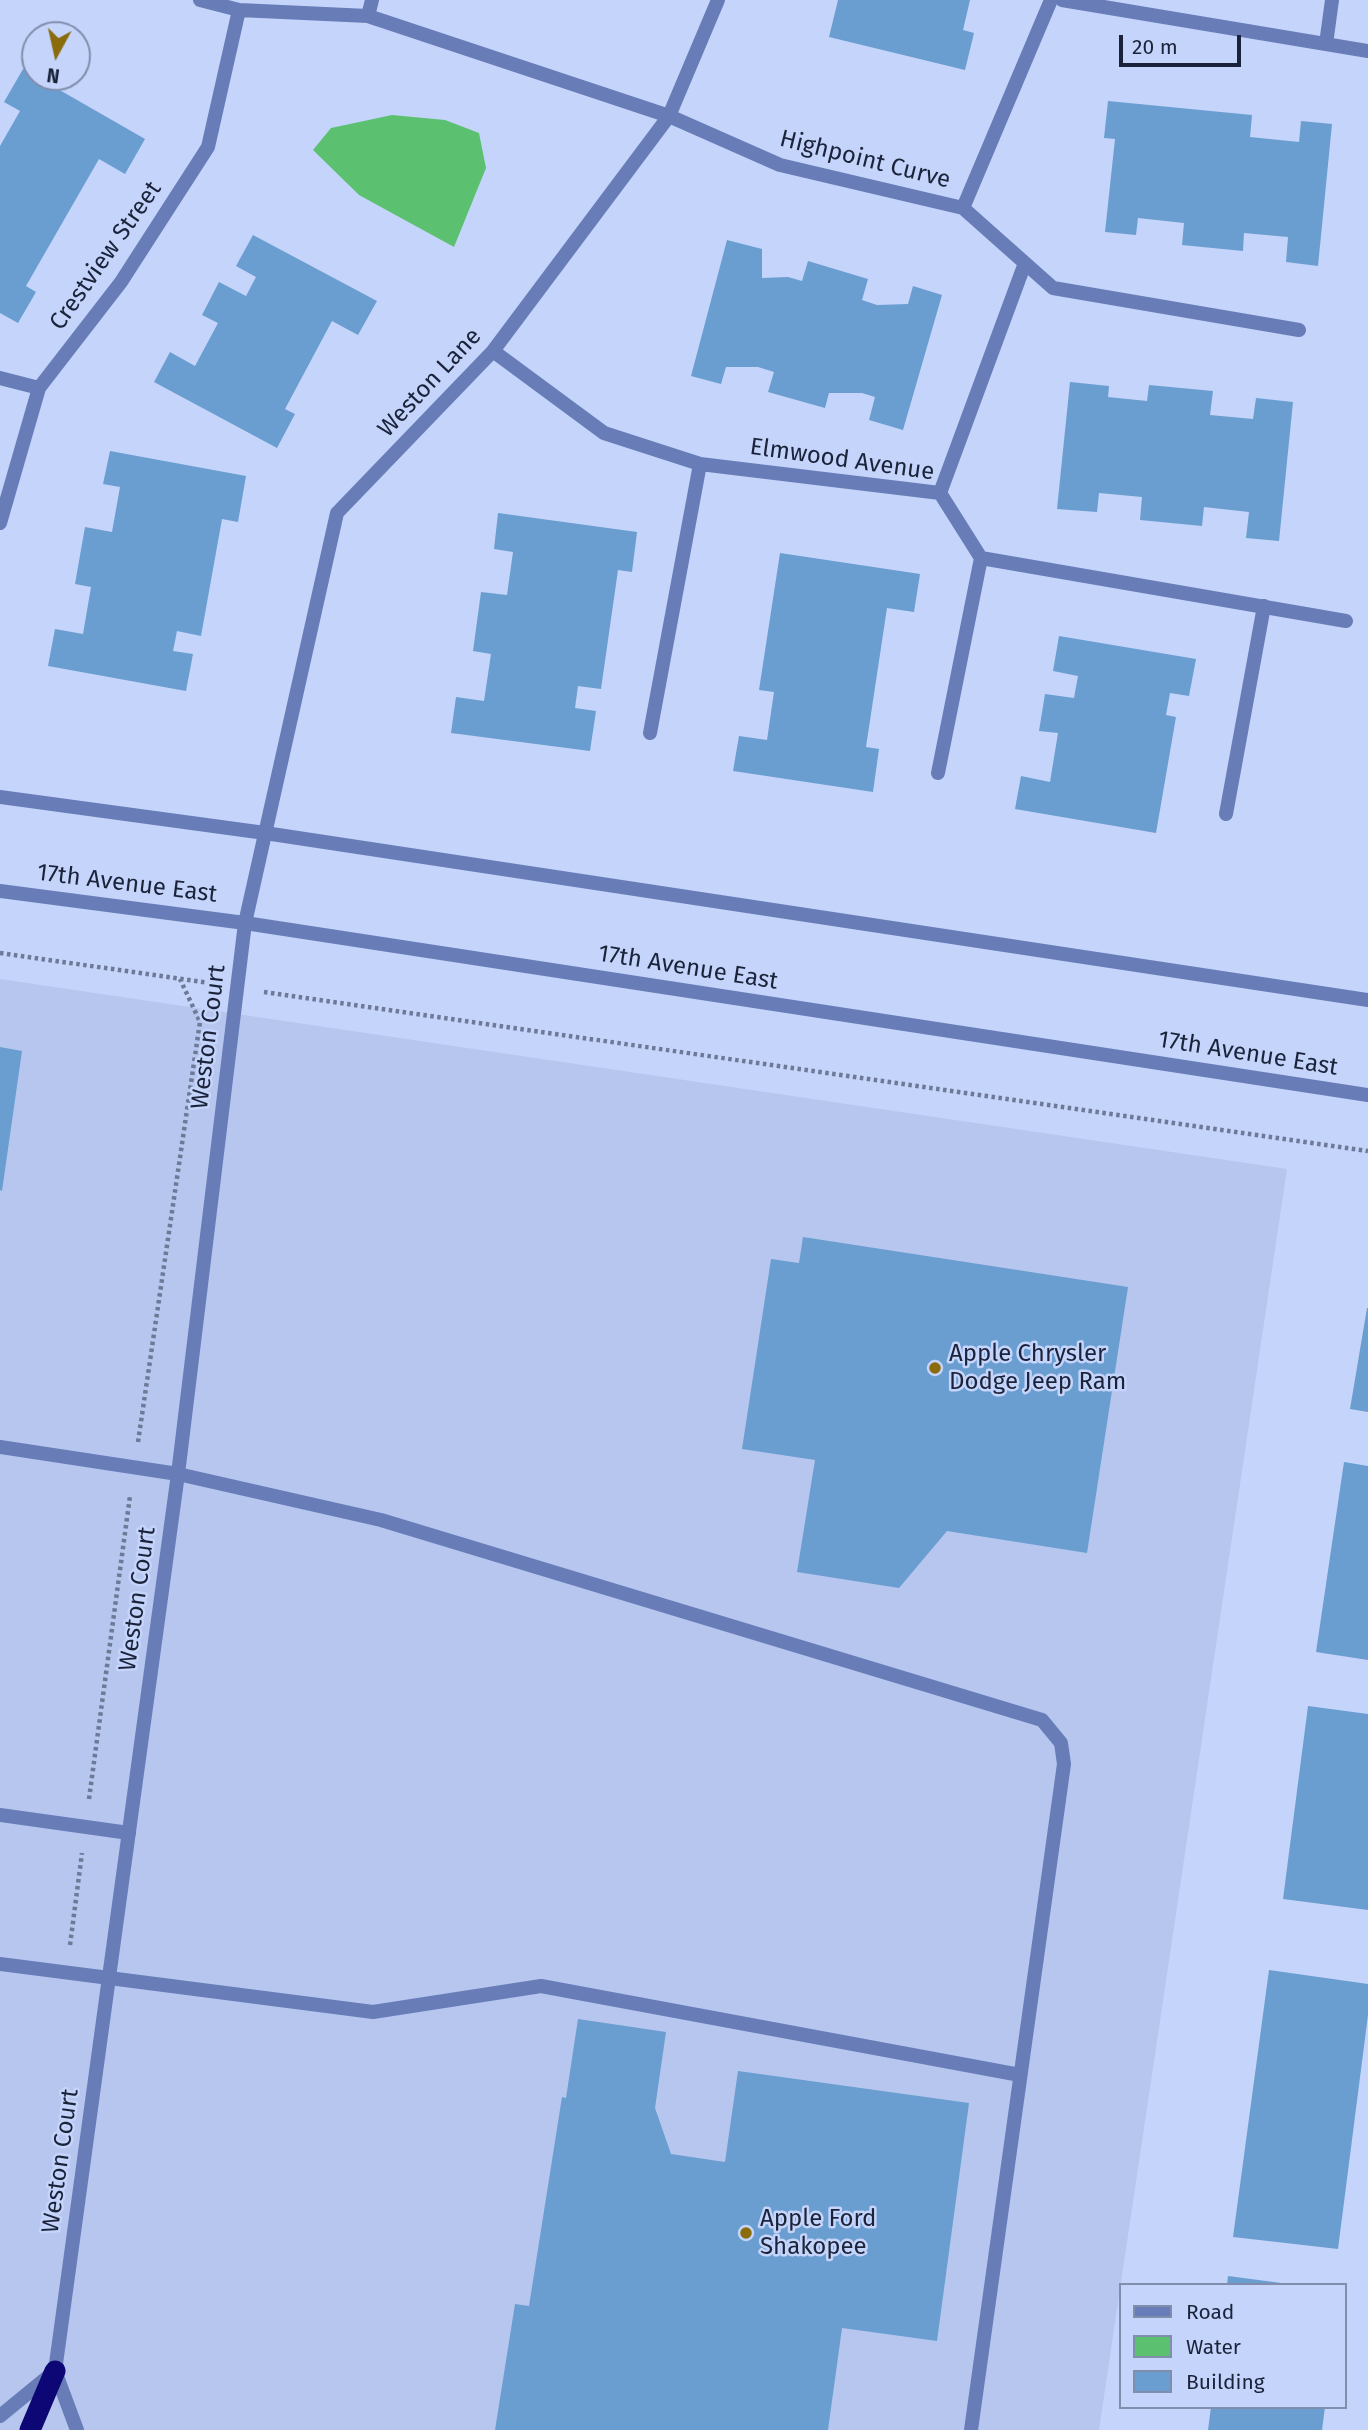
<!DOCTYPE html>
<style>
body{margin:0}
#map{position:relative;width:1368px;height:2430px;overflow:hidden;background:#c5d4fa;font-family:"Fira Sans",sans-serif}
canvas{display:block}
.legend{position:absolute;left:1119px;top:2283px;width:228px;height:126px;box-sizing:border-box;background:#c5d4fa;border:2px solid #818dad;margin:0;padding:9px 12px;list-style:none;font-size:21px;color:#1a233a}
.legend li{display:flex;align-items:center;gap:14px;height:35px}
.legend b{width:35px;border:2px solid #818dad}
.north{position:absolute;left:21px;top:21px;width:70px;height:70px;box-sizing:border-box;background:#c5d4fa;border:2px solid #818dad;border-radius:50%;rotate:188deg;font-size:19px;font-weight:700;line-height:28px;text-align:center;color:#1a233a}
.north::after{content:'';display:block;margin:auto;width:24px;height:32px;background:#8a6c0c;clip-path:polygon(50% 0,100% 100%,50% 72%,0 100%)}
.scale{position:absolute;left:1119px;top:35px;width:122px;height:32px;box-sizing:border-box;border:4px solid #1a233a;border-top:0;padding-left:9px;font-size:21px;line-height:24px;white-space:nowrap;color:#1a233a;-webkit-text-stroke:5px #c5d4fa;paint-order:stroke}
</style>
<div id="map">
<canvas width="1368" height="2430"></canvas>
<ul class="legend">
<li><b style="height:9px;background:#687db8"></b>Road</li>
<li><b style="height:19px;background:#5bc170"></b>Water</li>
<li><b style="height:19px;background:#6a9ed0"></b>Building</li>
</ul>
<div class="north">N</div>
<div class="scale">20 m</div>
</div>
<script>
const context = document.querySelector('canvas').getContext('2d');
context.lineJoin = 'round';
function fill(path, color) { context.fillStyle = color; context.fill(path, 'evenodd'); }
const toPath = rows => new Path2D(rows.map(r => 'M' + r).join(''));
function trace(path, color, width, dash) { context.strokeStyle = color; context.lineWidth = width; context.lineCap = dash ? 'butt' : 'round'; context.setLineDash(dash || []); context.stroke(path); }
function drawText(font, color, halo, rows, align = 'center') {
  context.font = font + ' "Fira Sans",sans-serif'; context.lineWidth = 5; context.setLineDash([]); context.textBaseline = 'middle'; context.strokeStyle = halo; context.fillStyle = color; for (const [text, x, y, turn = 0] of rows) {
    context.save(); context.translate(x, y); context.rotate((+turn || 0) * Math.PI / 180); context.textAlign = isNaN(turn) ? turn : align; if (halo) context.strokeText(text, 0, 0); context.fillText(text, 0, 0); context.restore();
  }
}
fill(toPath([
 [0,979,1287,1169,1099,2430,0,2430]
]), '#b6c6ef');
fill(toPath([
 [392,115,445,120,479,133,486,168,454,247,359,195,313,150,331,128]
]), '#5bc170');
fill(toPath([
 [838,0,970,0,963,30,974,33,965,70,829,37],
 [23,69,145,139,125,174,99,159,26,286,36,292,18,323,0,313,0,146,20,111,4,102],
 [1108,101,1252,115,1250,137,1299,142,1301,121,1332,124,1318,266,1286,262,1288,237,1244,233,1243,251,1182,245,1184,223,1138,218,1136,235,1105,232,1115,139,1104,138],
 [253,235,377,301,358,335,332,321,285,409,295,414,277,448,154,382,170,352,195,366,218,323,202,315,219,282,246,296,256,277,236,266],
 [727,240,762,249,762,278,788,277,802,281,808,261,868,279,862,300,877,305,908,304,913,286,942,295,903,430,869,420,875,397,862,393,829,393,825,408,768,392,774,372,758,367,726,367,721,384,691,376],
 [1070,382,1109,386,1108,397,1147,401,1149,385,1213,391,1210,415,1253,419,1256,398,1293,402,1279,541,1246,538,1249,512,1204,507,1202,526,1140,520,1142,497,1099,493,1097,512,1057,509],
 [110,451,246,476,238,522,222,519,201,636,177,631,173,651,193,654,186,691,48,666,55,629,83,634,91,587,75,584,85,527,112,532,120,487,103,484],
 [498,513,637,532,632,572,618,570,601,689,578,686,575,708,596,711,590,751,451,733,456,697,484,701,491,654,473,651,481,592,507,595,513,552,494,549],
 [780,553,920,574,914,612,887,608,866,747,879,749,873,792,733,771,739,736,767,740,774,692,759,690],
 [1059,636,1196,659,1189,696,1170,693,1166,715,1176,717,1156,833,1015,809,1021,776,1050,782,1058,733,1039,731,1045,694,1074,698,1078,676,1053,671],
 [0,1047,22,1051,2,1191,0,1190],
 [803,1237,1128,1287,1087,1553,947,1531,899,1588,797,1572,815,1460,742,1449,771,1259,799,1263],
 [1367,1308,1368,1308,1368,1412,1350,1409],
 [1344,1462,1368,1466,1368,1660,1316,1652],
 [1308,1706,1368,1714,1368,1910,1283,1899],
 [1269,1970,1368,1984,1368,2015,1338,2249,1233,2237],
 [578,2019,666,2032,655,2108,671,2154,725,2162,738,2071,969,2103,937,2341,842,2328,828,2430,495,2430,515,2304,529,2306,562,2097,566,2098],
 [1228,2276,1281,2283,1281,2285,1227,2285],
 [1211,2407,1325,2407,1322,2430,1208,2430]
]), '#6a9ed0');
trace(toPath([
 [0,953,210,983],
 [264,992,1368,1151],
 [138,1442,200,1022,180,979],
 [89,1799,130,1496],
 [70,1945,82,1853]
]), '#6d7997', 4.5, [3.5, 3.5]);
trace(toPath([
 [178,1474,381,1520,1042,1720,1061,1743,1064,1764,971,2430],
 [0,1815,129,1833],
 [0,1964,373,2012,541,1986,1020,2075],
 [0,2416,55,2371,77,2430]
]), '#687db8', 14);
trace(toPath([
 [200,0,239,10,368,16,669,116,780,165,963,208,1053,288,1299,330],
 [1062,0,1368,51],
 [368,16,372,0],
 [1326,44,1332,0],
 [963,208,1051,0],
 [493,351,604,433,700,464,940,493,981,558,1346,621],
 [0,378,39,388],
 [940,493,1025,263],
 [0,523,39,388,121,282,208,147,239,10],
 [650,733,700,464],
 [938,773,981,558],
 [1226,814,1264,606],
 [0,1447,178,1474],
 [55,2371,178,1474,245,923,337,513,493,351,669,116,718,0]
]), '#687db8', 14);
trace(toPath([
 [0,797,265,833,1368,1000],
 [0,891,245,923,1368,1095]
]), '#687db8', 14);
trace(toPath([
 [30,2430,55,2371]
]), '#0c0775', 21);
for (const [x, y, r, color] of [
 [935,1368,7,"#8a6c0c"],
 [746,2233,7,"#8a6c0c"]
]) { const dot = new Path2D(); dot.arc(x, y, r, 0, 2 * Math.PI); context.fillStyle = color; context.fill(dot); trace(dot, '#c5d4fa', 2.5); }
drawText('24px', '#1a233a', '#c5d4fa', [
 ["Highpoint Curve",865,160,14],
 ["Crestview Street",106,256,-55],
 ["Weston Lane",430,383,-47],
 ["Elmwood Avenue",842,460,8],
 ["17th Avenue East",127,884,7],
 ["17th Avenue East",688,968,9],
 ["Weston Court",209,1037,-83],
 ["17th Avenue East",1248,1054,9],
 ["Weston Court",138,1599,-82],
 ["Weston Court",61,2161,-82]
]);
drawText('24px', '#1a233a', '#c5d4fa', [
 ["Apple Chrysler",949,1354],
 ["Dodge Jeep Ram",949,1382],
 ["Apple Ford",760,2219],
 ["Shakopee",760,2247]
], 'left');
</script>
